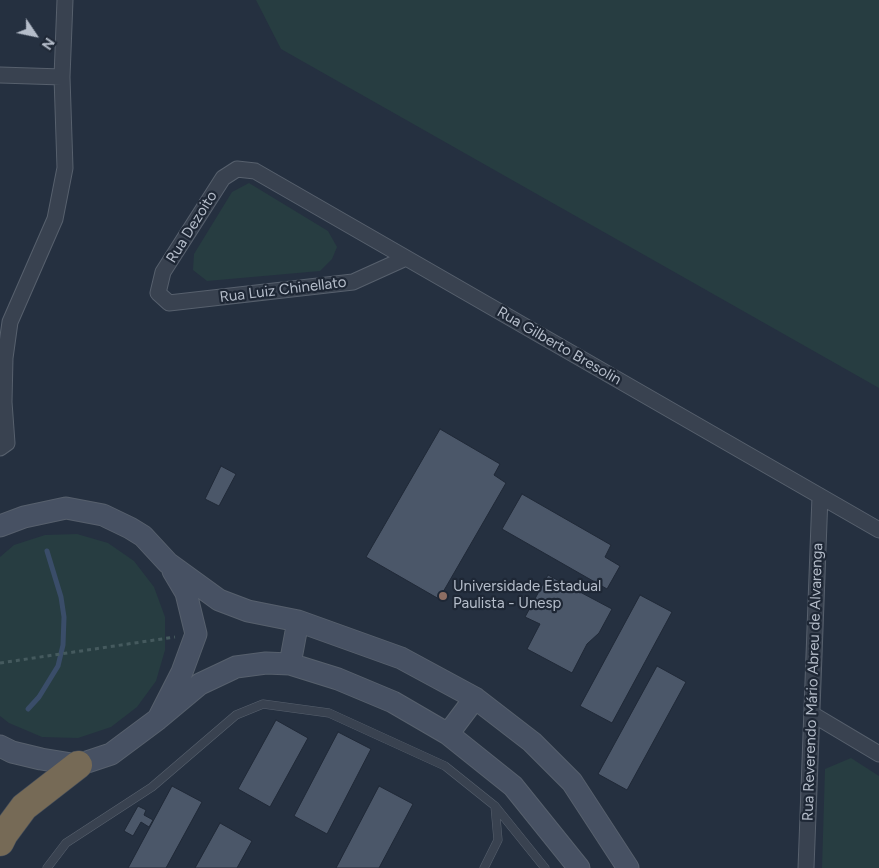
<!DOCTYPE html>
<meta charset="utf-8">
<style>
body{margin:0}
#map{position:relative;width:879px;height:868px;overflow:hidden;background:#253040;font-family:Figtree,sans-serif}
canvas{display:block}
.north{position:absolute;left:10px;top:10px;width:50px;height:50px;-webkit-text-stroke:4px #1e2735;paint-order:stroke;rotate:124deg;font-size:14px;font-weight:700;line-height:20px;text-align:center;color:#b5bdca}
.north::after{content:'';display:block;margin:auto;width:18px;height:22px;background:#b5bdca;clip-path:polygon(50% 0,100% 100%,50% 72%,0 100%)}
</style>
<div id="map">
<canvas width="879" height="868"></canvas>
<div class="north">N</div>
</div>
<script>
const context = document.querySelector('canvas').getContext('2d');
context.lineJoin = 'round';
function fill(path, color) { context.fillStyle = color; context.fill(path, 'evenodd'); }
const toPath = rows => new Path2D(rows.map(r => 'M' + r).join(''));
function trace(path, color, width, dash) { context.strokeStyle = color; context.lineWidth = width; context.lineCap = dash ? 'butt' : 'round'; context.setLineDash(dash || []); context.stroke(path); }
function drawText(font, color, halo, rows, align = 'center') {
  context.font = font + ' Figtree,sans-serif'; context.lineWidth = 4.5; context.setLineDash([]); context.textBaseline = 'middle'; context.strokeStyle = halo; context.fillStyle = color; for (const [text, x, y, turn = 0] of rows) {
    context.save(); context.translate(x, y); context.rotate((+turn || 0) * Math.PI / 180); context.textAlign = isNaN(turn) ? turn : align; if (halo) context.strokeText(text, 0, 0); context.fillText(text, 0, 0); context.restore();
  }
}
fill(toPath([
 [256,0,879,0,879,388,281,49],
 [249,183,328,231,337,247,332,259,320,271,207,281,193,270,194,254,232,192],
 [77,534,108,543,134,561,154,587,165,617,165,650,156,681,137,707,111,727,78,738,42,737,9,723,0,716,0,557,14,545,45,535],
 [851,758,879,776,879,868,822,868,825,769]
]), '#273d41');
trace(toPath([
 [28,709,39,697,58,666,63,645,64,617,61,597,47,551]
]), '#3a4d69', 5);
const building = toPath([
 [440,429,500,464,494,475,506,483,439,599,366,557,440,429],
 [221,466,236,474,219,506,205,499,221,466],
 [522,494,611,545,605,557,620,566,607,589,502,529,522,494],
 [548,575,612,609,599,633,587,644,572,673,527,649,540,624,525,617,548,575],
 [640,595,672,612,612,723,580,706,640,595],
 [657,666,686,682,627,790,598,774,657,666],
 [276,720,308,738,270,807,238,789,276,720],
 [338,732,371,749,327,834,294,816,338,732],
 [172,786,202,802,166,868,128,868,172,786],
 [379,786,413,804,379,868,336,868,379,786],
 [138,806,146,810,144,815,153,820,149,827,141,822,133,836,124,831,138,806],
 [220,823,252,841,237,868,195,868,220,823]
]);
fill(building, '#4b5769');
trace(building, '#202937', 1);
const service = toPath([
 [47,868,66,843,152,787,236,715,263,704,329,713,445,766,495,806,545,868],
 [484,868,498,840,495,806]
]);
const minor = toPath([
 [0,75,62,77],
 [406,258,353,282,169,303,158,293,163,272,223,178,237,169,255,171,879,530],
 [0,448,7,443,4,402,5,358,10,322,55,219,65,168,62,77,65,0],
 [812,714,879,754],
 [806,868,820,496]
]);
const secondary = toPath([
 [0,526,24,517,66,508,103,515,130,528,143,536,168,563,219,600,248,611,298,621,401,658,475,698,532,742,572,782,628,868],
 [290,664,298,621],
 [158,719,200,684,236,667,266,663,290,664,338,679,393,702,448,734,513,786,579,868],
 [448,734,475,698],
 [0,746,12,752,41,759,78,765,111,754,158,719,182,672,196,634,186,593,173,571]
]);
const motorway = toPath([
 [0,842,4,834,24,807,78,765]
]);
trace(service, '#57606d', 9);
trace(minor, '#57606d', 17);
trace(secondary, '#57606d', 23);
trace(motorway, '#444d5a', 29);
trace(toPath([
 [0,663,175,637]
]), '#455a5e', 3, [4, 4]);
trace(service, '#394250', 8);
trace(minor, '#394250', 15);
trace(secondary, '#475163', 21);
trace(motorway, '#766a56', 28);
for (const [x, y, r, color] of [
 [443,596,5,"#8d6e63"]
]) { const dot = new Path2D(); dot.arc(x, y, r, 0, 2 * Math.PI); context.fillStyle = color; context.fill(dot); trace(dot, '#1e2735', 2); }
drawText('15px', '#b5bdca', '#1e2735', [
 ["Rua Dezoito",192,227,-58],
 ["Rua Luiz Chinellato",283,290,-7],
 ["Rua Gilberto Bresolin",559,346,30],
 ["Rua Reverendo Mário Abreu de Alvarenga",813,682,-88]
]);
drawText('15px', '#b5bdca', '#1e2735', [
 ["Universidade Estadual",453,587],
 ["Paulista - Unesp",453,604]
], 'left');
</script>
